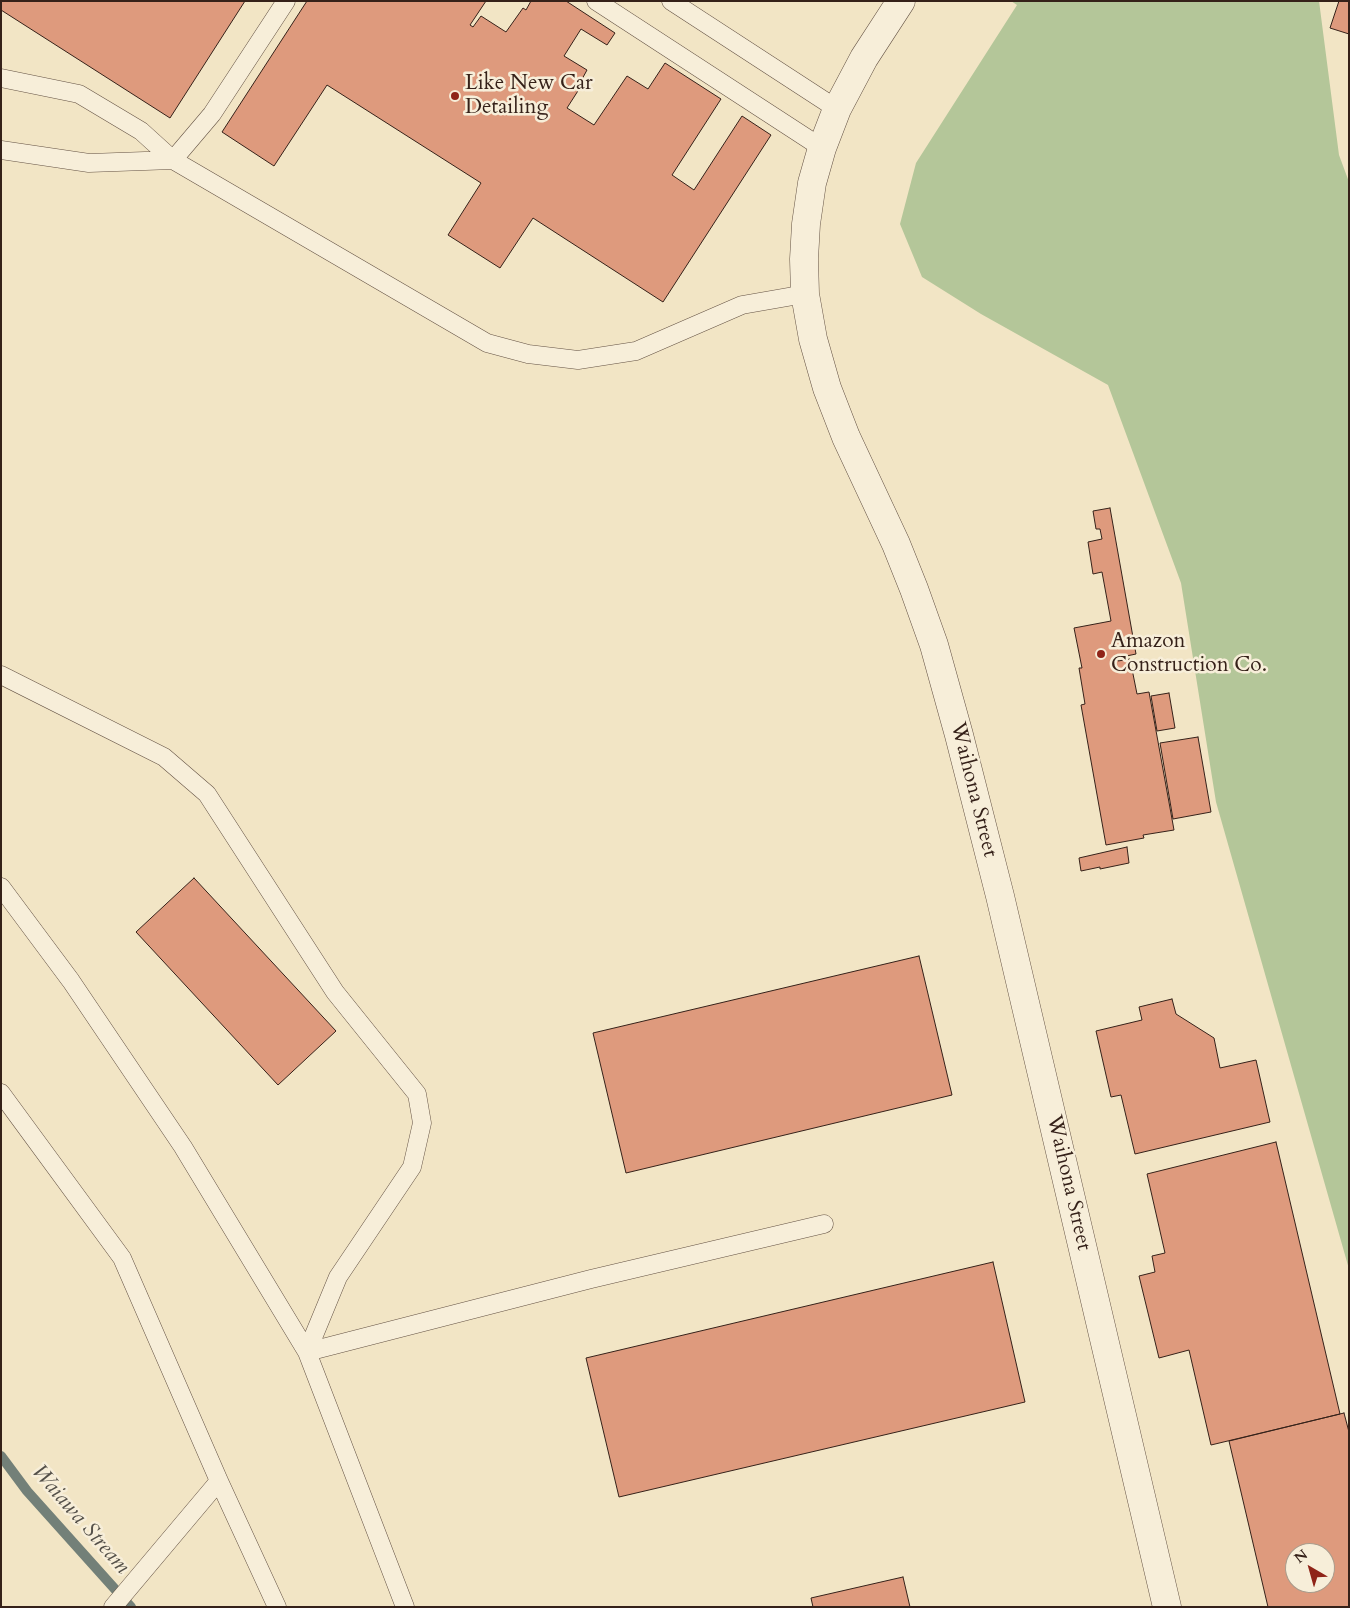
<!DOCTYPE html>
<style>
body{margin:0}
#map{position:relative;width:1350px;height:1608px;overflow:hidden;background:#f2e5c5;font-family:Cardo,serif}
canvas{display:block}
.frame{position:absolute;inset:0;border:2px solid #352119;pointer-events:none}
.north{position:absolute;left:1285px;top:1543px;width:50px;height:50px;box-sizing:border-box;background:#f7eed9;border:1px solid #a99c8c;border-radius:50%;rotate:322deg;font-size:14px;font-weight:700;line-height:20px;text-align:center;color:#352119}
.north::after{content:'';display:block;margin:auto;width:18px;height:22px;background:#8f2418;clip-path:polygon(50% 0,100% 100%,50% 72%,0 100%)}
</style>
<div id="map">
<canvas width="1350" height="1608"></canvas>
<div class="frame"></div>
<div class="north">N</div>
</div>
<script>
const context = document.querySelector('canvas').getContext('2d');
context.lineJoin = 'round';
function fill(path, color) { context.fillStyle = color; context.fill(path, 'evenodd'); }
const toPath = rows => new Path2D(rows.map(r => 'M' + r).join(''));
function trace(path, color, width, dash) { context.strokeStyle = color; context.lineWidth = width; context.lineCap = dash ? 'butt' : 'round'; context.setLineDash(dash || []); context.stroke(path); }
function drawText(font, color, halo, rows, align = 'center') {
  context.font = font + ' Cardo,serif'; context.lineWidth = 5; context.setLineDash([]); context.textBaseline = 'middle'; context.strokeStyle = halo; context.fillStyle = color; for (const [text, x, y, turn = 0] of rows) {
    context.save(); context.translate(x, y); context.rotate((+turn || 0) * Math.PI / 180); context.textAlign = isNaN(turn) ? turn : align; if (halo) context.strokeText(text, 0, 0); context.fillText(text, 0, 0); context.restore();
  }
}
fill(toPath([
 [1011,1,1319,1,1339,155,1349,182,1349,1269,1216,802,1181,583,1108,385,981,314,922,277,900,224,916,163,1017,5]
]), '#b4c699');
trace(toPath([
 [1,1456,27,1491,131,1607]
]), '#738078', 10);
const building = toPath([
 [1,1,245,1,170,118,1,10,1,1],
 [307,1,486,1,470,25,473,27,481,16,506,32,523,8,526,10,531,1,566,1,615,33,607,45,581,29,564,56,587,70,581,81,583,83,567,108,594,125,627,76,648,89,665,63,721,99,672,175,694,190,742,116,771,135,663,302,533,218,500,268,448,235,481,183,327,85,274,166,222,132,307,1],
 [1339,1,1349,1,1349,34,1330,28,1339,1],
 [1110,508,1136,654,1117,658,1118,661,1130,659,1137,694,1149,692,1174,830,1143,835,1144,838,1106,845,1081,705,1085,704,1079,668,1082,668,1074,628,1111,621,1102,572,1093,574,1088,542,1102,539,1100,529,1096,529,1093,511,1110,508],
 [1169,693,1175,728,1157,731,1151,696,1169,693],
 [1198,737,1211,812,1173,819,1160,743,1198,737],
 [1127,847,1129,863,1100,869,1100,867,1081,871,1079,858,1127,847],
 [194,878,336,1031,278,1085,136,932,194,878],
 [919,956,952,1095,626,1173,593,1033,919,956],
 [1172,999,1176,1014,1214,1038,1220,1068,1256,1060,1270,1122,1135,1154,1121,1095,1111,1097,1096,1031,1142,1020,1139,1007,1172,999],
 [1276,1142,1340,1414,1211,1445,1189,1350,1159,1358,1139,1276,1155,1272,1152,1256,1165,1253,1147,1174,1276,1142],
 [993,1262,1025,1402,619,1497,586,1358,993,1262],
 [1344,1413,1349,1432,1349,1607,1268,1607,1229,1441,1344,1413],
 [1295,1553,1325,1553,1325,1583,1295,1583,1295,1553],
 [903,1577,910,1607,813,1607,811,1598,903,1577]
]);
fill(building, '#de9a7d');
trace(building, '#352119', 1);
const service = toPath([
 [596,1,822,148],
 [671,1,837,109],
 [1,78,79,94,141,131,173,160,212,114,286,1],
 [1,150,89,163,173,160,487,343,528,354,578,360,636,351,742,305,805,294],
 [1,675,164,757,207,794,335,992,417,1094,422,1123,412,1167,338,1277,307,1352],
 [1,887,71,981,183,1147,307,1352,405,1607],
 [1,1093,122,1258,219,1481,277,1607],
 [307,1352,591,1279,824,1224],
 [113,1607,219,1481]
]);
const tertiary = toPath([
 [901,1,864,58,837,109,822,148,812,183,806,224,804,259,805,294,813,339,827,388,846,437,896,544,914,589,934,645,959,735,1000,896,1167,1607]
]);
trace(service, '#645244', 19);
trace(tertiary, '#645244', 29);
trace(service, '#f7eed9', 18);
trace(tertiary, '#f7eed9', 28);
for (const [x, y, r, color] of [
 [455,96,5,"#8f2418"],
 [1101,654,5,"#8f2418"]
]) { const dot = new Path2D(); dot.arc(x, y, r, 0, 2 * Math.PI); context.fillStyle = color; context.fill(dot); trace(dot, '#f7eed9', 2); }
drawText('21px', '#352119', '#f7eed9', [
 ["Like New Car",465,84],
 ["Detailing",465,108],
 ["Amazon",1111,642],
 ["Construction Co.",1111,666]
], 'left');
drawText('21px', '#352119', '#f7eed9', [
 ["Waihona Street",973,790,76],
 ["Waihona Street",1068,1183,77]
]);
drawText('italic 22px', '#545049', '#f7eed9', [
 ["Waiawa Stream",80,1520,49]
]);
</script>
